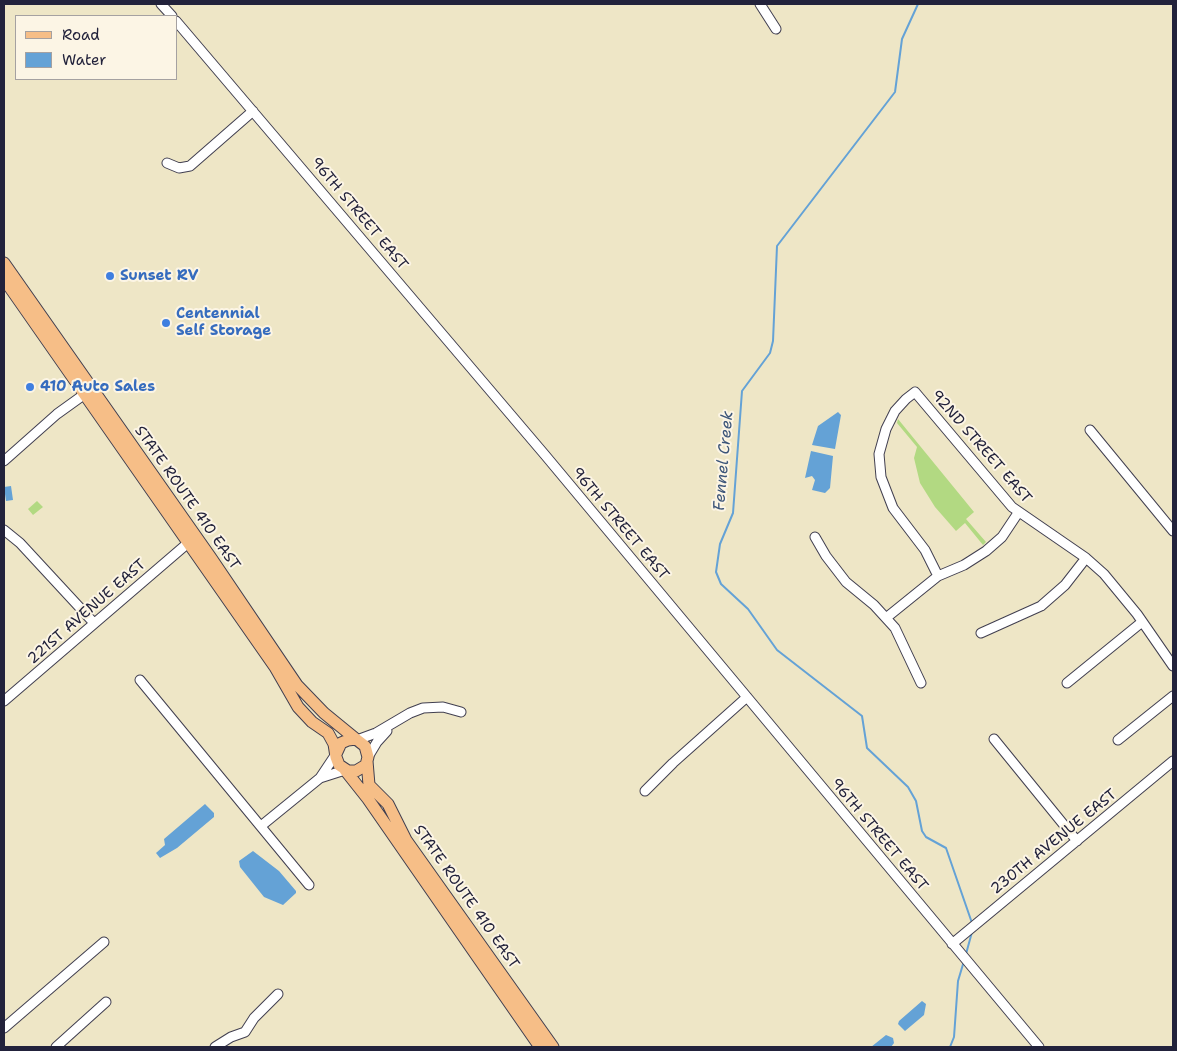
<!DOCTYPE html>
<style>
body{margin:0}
#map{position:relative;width:1177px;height:1051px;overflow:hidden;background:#eee6c6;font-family:"Shantell Sans",sans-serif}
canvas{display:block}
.frame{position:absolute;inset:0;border:5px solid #22223b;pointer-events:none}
.legend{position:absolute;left:15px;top:15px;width:162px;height:65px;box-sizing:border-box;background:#fcf5e5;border:1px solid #a5a1a1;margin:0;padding:6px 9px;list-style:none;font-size:15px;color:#22223b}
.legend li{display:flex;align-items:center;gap:10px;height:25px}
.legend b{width:25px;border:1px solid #a5a1a1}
</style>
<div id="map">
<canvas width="1177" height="1051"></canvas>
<div class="frame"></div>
<ul class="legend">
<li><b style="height:6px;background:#f6be87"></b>Road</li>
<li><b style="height:14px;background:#64a2d6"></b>Water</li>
</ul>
</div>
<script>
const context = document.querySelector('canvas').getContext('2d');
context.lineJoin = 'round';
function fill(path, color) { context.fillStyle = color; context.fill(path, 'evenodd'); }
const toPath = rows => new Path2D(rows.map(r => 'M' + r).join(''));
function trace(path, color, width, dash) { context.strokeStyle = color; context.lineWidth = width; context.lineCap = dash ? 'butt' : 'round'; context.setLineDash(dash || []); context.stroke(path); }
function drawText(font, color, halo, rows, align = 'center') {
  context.font = font + ' "Shantell Sans",sans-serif'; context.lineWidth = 4; context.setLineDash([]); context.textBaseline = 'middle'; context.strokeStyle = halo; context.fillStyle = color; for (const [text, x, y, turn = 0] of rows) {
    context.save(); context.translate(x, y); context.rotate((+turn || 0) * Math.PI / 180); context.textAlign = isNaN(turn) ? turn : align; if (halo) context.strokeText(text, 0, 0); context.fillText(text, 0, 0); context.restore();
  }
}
fill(toPath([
 [898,419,974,512,966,519,986,542,983,545,965,523,956,531,935,507,920,483,914,458,917,447,897,423],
 [37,501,43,507,33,515,28,509]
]), '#b2d982');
fill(toPath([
 [838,412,841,415,835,449,812,445,818,426],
 [811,451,833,456,830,488,825,493,812,490,815,480,812,476,805,478],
 [11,486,13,500,6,501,4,487],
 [205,804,214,813,214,817,177,848,160,858,156,853,165,845,164,839],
 [253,851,279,871,296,891,296,893,283,905,264,897,240,867,239,861],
 [922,1001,926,1004,924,1015,905,1031,898,1024,899,1021],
 [886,1035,893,1038,894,1043,891,1047,871,1047]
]), '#64a2d6');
trace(toPath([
 [918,4,902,39,895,92,777,246,773,341,770,353,742,391,733,513,720,544,716,572,721,584,748,609,777,650,862,716,867,748,908,787,916,801,922,831,926,837,946,848,972,923],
 [966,954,972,932],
 [950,1047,954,1037,958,981,964,961]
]), '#64a2d6', 2);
const minor = toPath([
 [161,4,172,16],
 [760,4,776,29],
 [176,21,545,455,1039,1047],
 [167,163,179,168,190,166,253,111],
 [1090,430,1173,531],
 [4,461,57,414,89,391],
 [4,530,20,543,94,623],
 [815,537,826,556,846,582,874,605,895,628,921,683],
 [938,576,925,550,893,508,881,477,879,454,886,429,895,411,906,399,915,392,1012,507,1086,558,1104,574,1137,614,1173,666],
 [886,618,938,576,964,565,986,551,1002,537,1018,513],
 [981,633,1041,606,1065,585,1086,558],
 [140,680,309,885],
 [1067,683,1142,622],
 [4,701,188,543],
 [994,739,1077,841],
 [357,740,376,733,410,713,423,708,443,707,461,712],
 [1118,740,1173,696],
 [336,754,320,778,345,770],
 [368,757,377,742,387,731],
 [645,791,673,763,747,697],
 [261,826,320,778],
 [952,944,1173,761],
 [4,1028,104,942],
 [56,1047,106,1002],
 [215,1047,231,1037,245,1032,254,1018,278,994]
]);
const major = toPath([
 [4,263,211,558,297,685,324,713,357,740],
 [4,279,275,667,298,707,312,722,328,733,334,744,336,757,339,765,348,771,356,771,366,765,368,757,365,746,356,739,348,740,341,743,336,754],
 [367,761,369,785,388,804,406,840,553,1047],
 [345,770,368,799,540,1047]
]);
trace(minor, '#413f50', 11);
trace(major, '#413f50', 13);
trace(minor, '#fff', 9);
trace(major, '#f6be87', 11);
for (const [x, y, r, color] of [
 [110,276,5,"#3f7fe0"],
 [166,323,5,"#3f7fe0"],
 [30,387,5,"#3f7fe0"]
]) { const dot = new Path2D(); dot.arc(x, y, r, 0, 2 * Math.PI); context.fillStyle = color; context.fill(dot); trace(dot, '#fcf5e5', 2); }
drawText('15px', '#22223b', '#fcf5e5', [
 ["96TH STREET EAST",359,214,50],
 ["92ND STREET EAST",981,447,49],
 ["STATE ROUTE 410 EAST",187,498,55],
 ["96TH STREET EAST",620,524,50],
 ["221ST AVENUE EAST",87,612,-41],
 ["96TH STREET EAST",879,835,50],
 ["230TH AVENUE EAST",1054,842,-39],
 ["STATE ROUTE 410 EAST",466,897,55]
]);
drawText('bold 15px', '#366cbe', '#fcf5e5', [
 ["Sunset RV",120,276],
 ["Centennial",176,314],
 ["Self Storage",176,331],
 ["410 Auto Sales",40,387]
], 'left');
drawText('italic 16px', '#3c5579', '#fcf5e5', [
 ["Fennel Creek",724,461,-85]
]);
</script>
